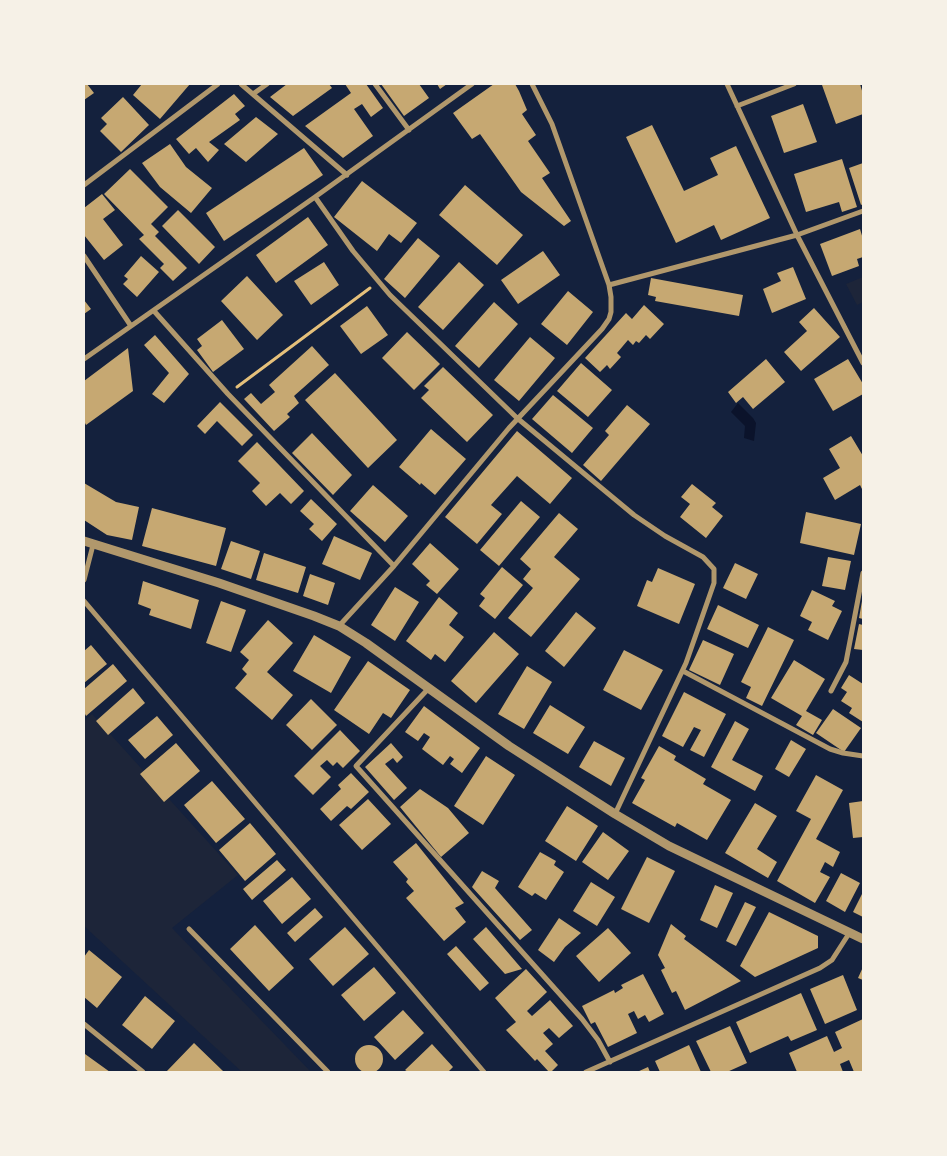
<!DOCTYPE html>
<style>
body{margin:0}
#map{position:relative;width:947px;height:1156px;overflow:hidden;background:#14213d;font-family:"DM Sans",sans-serif}
canvas{display:block}
.frame{position:absolute;inset:0;border:85px solid #f6f1e7;pointer-events:none}
</style>
<div id="map">
<canvas width="947" height="1156"></canvas>
<div class="frame"></div>
</div>
<script>
const context = document.querySelector('canvas').getContext('2d');
context.lineJoin = 'round';
function fill(path, color) { context.fillStyle = color; context.fill(path, 'evenodd'); }
const toPath = rows => new Path2D(rows.map(r => 'M' + r).join(''));
function trace(path, color, width, dash) { context.strokeStyle = color; context.lineWidth = width; context.lineCap = dash ? 'butt' : 'round'; context.setLineDash(dash || []); context.stroke(path); }
fill(toPath([
 [863,277,863,302,857,305,846,284],
 [92,714,238,875,172,928,311,1072,242,1072,84,926,84,721]
]), '#1d2539');
fill(toPath([
 [738,403,753,418,756,423,754,441,744,438,745,426,731,412]
]), '#0b132b');
fill(toPath([
 [84,84,87,84,94,93,84,100],
 [142,84,190,84,160,119,133,95],
 [287,84,329,84,332,88,293,116,270,97],
 [345,84,366,84,383,108,371,117,362,104,354,109,373,136,343,158,305,126,351,93],
 [381,84,419,84,429,98,404,116],
 [437,84,447,84,440,89],
 [494,84,515,84,519,91,527,110,522,114,536,135,528,141,550,173,542,178,571,221,564,226,521,192,480,134,472,139,453,113],
 [827,84,860,84,863,94,863,114,836,124,822,85],
 [234,94,245,106,235,114,240,120,209,142,219,150,208,162,196,148,189,154,176,139],
 [123,97,149,125,121,152,100,131,107,124,101,118],
 [803,104,817,142,784,153,771,116],
 [256,117,278,134,246,162,224,144],
 [652,125,684,191,718,175,710,158,736,146,770,218,721,240,714,225,676,243,626,137],
 [170,144,186,167,212,188,191,213,160,187,142,163],
 [304,148,323,175,224,241,206,213],
 [842,159,857,207,842,212,839,202,806,212,794,174],
 [863,163,863,204,861,205,849,168],
 [130,169,168,207,151,224,159,232,155,236,187,268,173,281,160,268,164,264,139,239,144,235,104,194],
 [362,181,417,223,401,243,389,234,377,251,334,217],
 [465,185,523,235,497,265,439,215],
 [102,194,115,210,103,219,123,245,104,260,84,235,84,208],
 [178,210,215,247,199,264,162,226],
 [308,217,328,245,276,283,256,255],
 [860,229,863,239,863,257,857,259,859,266,832,276,820,244],
 [418,238,440,256,405,298,384,279],
 [543,251,560,275,518,304,501,280],
 [141,256,159,272,137,297,123,284,128,279,124,276],
 [324,262,339,285,311,305,294,281],
 [459,262,484,285,443,330,418,307],
 [793,267,806,299,772,313,763,289,781,281,777,273],
 [247,276,283,315,257,340,221,301],
 [651,278,743,295,739,316,655,301,656,297,648,295],
 [568,291,593,312,567,345,541,324],
 [84,300,91,309,84,314],
 [494,302,518,324,479,368,455,346],
 [644,305,664,324,650,339,646,335,639,343,636,341,633,345,628,340,617,353,621,357,610,369,607,365,600,372,585,358,626,313,632,319],
 [367,306,388,335,361,354,340,326],
 [814,308,840,337,801,371,784,352,807,331,799,322],
 [222,320,244,349,213,372,197,350,202,346,197,339],
 [407,332,440,364,414,390,382,358],
 [155,335,189,374,164,403,152,394,169,373,144,345],
 [530,337,555,358,519,401,494,380],
 [312,346,329,365,294,396,299,403,287,414,290,417,274,431,244,399,251,393,261,404,275,392,269,385],
 [128,348,133,391,86,425,84,421,84,381],
 [766,359,785,382,753,409,743,397,736,403,728,392],
 [848,359,863,384,863,394,833,411,814,379],
 [581,363,612,390,588,417,557,391],
 [443,367,493,415,467,442,421,398,429,390,424,386],
 [335,373,397,440,368,468,305,400],
 [553,395,593,428,572,453,532,419],
 [220,402,253,435,242,446,217,421,205,434,197,426],
 [627,405,650,424,601,481,583,465,609,435,605,431],
 [431,429,466,459,435,495,421,483,420,485,399,467],
 [517,431,572,478,550,504,517,476,491,505,502,514,477,544,445,517],
 [312,433,352,475,333,495,292,453],
 [851,436,863,456,863,491,860,485,835,500,823,478,840,468,829,449],
 [257,442,304,491,291,504,280,493,266,506,252,491,260,483,238,461],
 [84,483,116,502,139,507,132,540,107,535,84,520],
 [692,484,716,503,712,507,723,516,706,538,680,517,690,504,681,497],
 [373,485,408,516,385,542,350,511],
 [311,499,337,524,322,541,309,529,314,524,300,511],
 [521,501,540,517,499,566,480,550],
 [152,508,226,528,216,566,142,546],
 [806,512,861,524,854,555,800,543],
 [559,513,578,529,554,557,580,579,531,637,508,618,533,588,523,579,531,569,520,559],
 [334,536,372,553,360,580,322,564],
 [231,541,260,551,251,579,221,569],
 [430,543,459,569,437,594,426,585,430,581,412,564],
 [264,553,306,567,298,593,256,580],
 [828,557,851,561,845,590,822,586],
 [735,563,758,574,746,599,723,588],
 [502,567,523,585,495,619,479,606,485,598,480,594],
 [658,568,695,584,679,624,637,606,647,580,652,582],
 [310,574,335,583,328,605,303,596],
 [143,581,199,600,191,629,149,615,151,609,138,604],
 [395,587,419,602,395,641,371,625],
 [812,590,835,601,832,606,842,611,828,640,808,630,812,622,800,616],
 [439,597,458,613,449,625,464,637,445,662,435,654,431,660,406,641],
 [221,601,246,610,231,652,206,643],
 [862,601,863,602,863,619,859,618],
 [718,605,759,625,748,648,707,629],
 [576,612,596,628,564,667,545,651],
 [268,620,293,643,267,672,293,695,272,720,235,688,247,674,242,669,249,660,240,652],
 [859,624,863,625,863,650,854,649],
 [768,627,794,640,762,706,746,698,751,687,741,682],
 [494,632,519,654,476,703,451,681],
 [314,635,351,657,331,693,293,671],
 [703,640,734,654,720,685,689,670],
 [91,645,107,664,84,683,84,651],
 [624,650,663,670,641,710,603,690],
 [794,660,825,679,806,711,822,720,813,735,796,725,802,716,771,698],
 [368,661,410,690,391,718,383,713,369,734,334,710],
 [113,664,127,681,86,716,84,712,84,689],
 [527,666,552,682,524,729,498,714],
 [849,675,863,684,863,722,849,713,852,708,841,701,847,692,841,688],
 [133,688,145,703,108,735,96,721],
 [684,692,726,714,704,757,690,750,701,730,694,727,683,747,662,736],
 [311,699,337,725,312,750,286,725],
 [550,705,585,727,568,754,533,733],
 [424,706,480,748,462,773,450,764,454,759,450,756,443,765,422,749,430,737,424,733,418,741,405,732],
 [833,709,861,728,844,752,816,733],
 [157,716,173,735,145,759,128,740],
 [735,721,749,729,732,760,763,776,755,791,711,767],
 [340,730,360,751,343,768,337,762,333,766,327,760,320,766,331,777,313,795,294,776],
 [791,740,806,749,789,777,775,769],
 [594,741,625,758,611,786,579,767],
 [176,743,200,771,164,802,140,774],
 [391,743,403,757,397,763,393,758,385,764,407,788,394,800,365,767],
 [659,746,676,756,674,760,706,779,703,784,731,800,707,840,677,823,675,827,632,803,645,780,641,778],
 [486,756,515,775,483,825,454,806],
 [351,773,369,792,351,809,347,806,331,821,320,809,341,789,338,785],
 [816,775,843,790,816,839,840,852,833,867,825,862,820,872,830,877,815,903,777,881,811,819,796,811],
 [212,781,245,819,216,843,184,805],
 [420,789,448,808,469,833,441,857,400,807],
 [368,799,391,824,362,850,339,825],
 [863,801,863,837,853,838,849,803],
 [755,803,777,816,757,849,777,862,768,878,725,853],
 [567,806,598,826,576,861,545,841],
 [250,823,276,854,245,881,219,850],
 [603,832,629,851,608,880,582,862],
 [416,843,464,903,455,908,466,922,444,941,406,898,414,891,406,882,408,879,393,862],
 [540,852,556,861,554,865,564,872,546,900,535,893,532,896,518,887],
 [647,857,675,871,649,923,621,909],
 [277,860,286,870,252,900,243,889],
 [482,871,499,881,495,888,532,930,520,940,472,887],
 [841,873,860,883,845,912,826,901],
 [292,877,311,899,282,924,263,901],
 [591,882,615,897,597,926,573,911],
 [715,885,733,893,717,928,700,920],
 [863,892,863,917,853,912],
 [745,902,756,907,736,946,726,941],
 [315,908,323,917,295,942,287,933],
 [769,912,818,936,818,948,755,977,740,966],
 [559,918,581,933,565,947,554,962,538,950],
 [671,924,686,936,684,939,741,981,685,1010,676,991,672,993,661,970,665,968,658,955],
 [255,925,294,968,269,991,230,949],
 [345,927,369,954,333,986,309,959],
 [486,927,522,969,505,974,473,939],
 [608,928,631,953,599,982,576,956],
 [456,946,489,983,480,991,447,954],
 [89,950,122,977,97,1008,84,997,84,957],
 [374,967,396,993,364,1021,341,995],
 [863,967,863,980,858,978],
 [526,969,547,992,527,1011,532,1016,550,1000,573,1026,559,1038,549,1028,543,1033,553,1044,545,1051,558,1065,551,1072,549,1072,537,1059,535,1061,506,1030,516,1022,495,998],
 [643,974,664,1014,649,1022,645,1015,638,1019,634,1011,628,1014,637,1033,608,1047,595,1022,591,1024,582,1006,614,990,615,993,623,988,621,985],
 [843,975,857,1010,825,1024,810,989],
 [801,993,817,1030,791,1041,788,1036,750,1053,736,1022],
 [145,996,175,1021,152,1049,122,1025],
 [403,1010,424,1033,395,1060,374,1037],
 [863,1019,863,1071,854,1072,849,1060,840,1064,843,1072,797,1072,789,1053,827,1036,834,1052,842,1048,835,1032],
 [730,1026,747,1063,727,1072,711,1072,696,1041],
 [194,1043,223,1071,222,1072,166,1072],
 [432,1044,453,1067,448,1072,408,1072,405,1070],
 '355 1059a14 14 0 1 1 28 0a14 14 0 1 1-28 0Z',
 [689,1045,701,1072,660,1072,655,1061],
 [85,1054,110,1072,84,1072],
 [648,1067,650,1072,637,1072]
]), '#c6a872');
trace(toPath([
 [237,387,370,288]
]), '#e5c07b', 3);
trace(toPath([
 [241,84,347,175],
 [375,84,409,130],
 [532,84,552,124,609,285],
 [727,84,797,235,863,363],
 [253,94,267,84],
 [737,106,794,84],
 [84,185,218,84],
 [315,197,353,251,390,295,517,418,634,515,665,536,703,557,714,569,714,583,686,663,615,814],
 [84,256,131,326],
 [154,311,228,394,394,566],
 [84,359,315,197,472,84],
 [84,580,93,545],
 [84,601,484,1072],
 [339,626,394,566,509,428,602,329,609,319,611,312,611,297,609,285,797,235,863,211],
 [683,671,830,749,843,753,863,756],
 [429,688,356,766,582,1019,598,1040,610,1062],
 [831,691,846,662,863,573],
 [189,929,328,1072],
 [84,1024,143,1072],
 [586,1072,820,968,832,960,850,932]
]), '#b1986c', 5);
trace(toPath([
 [84,541,219,583,314,616,339,626,366,643,509,746,615,814,669,846,863,939]
]), '#b1986c', 9);
</script>
